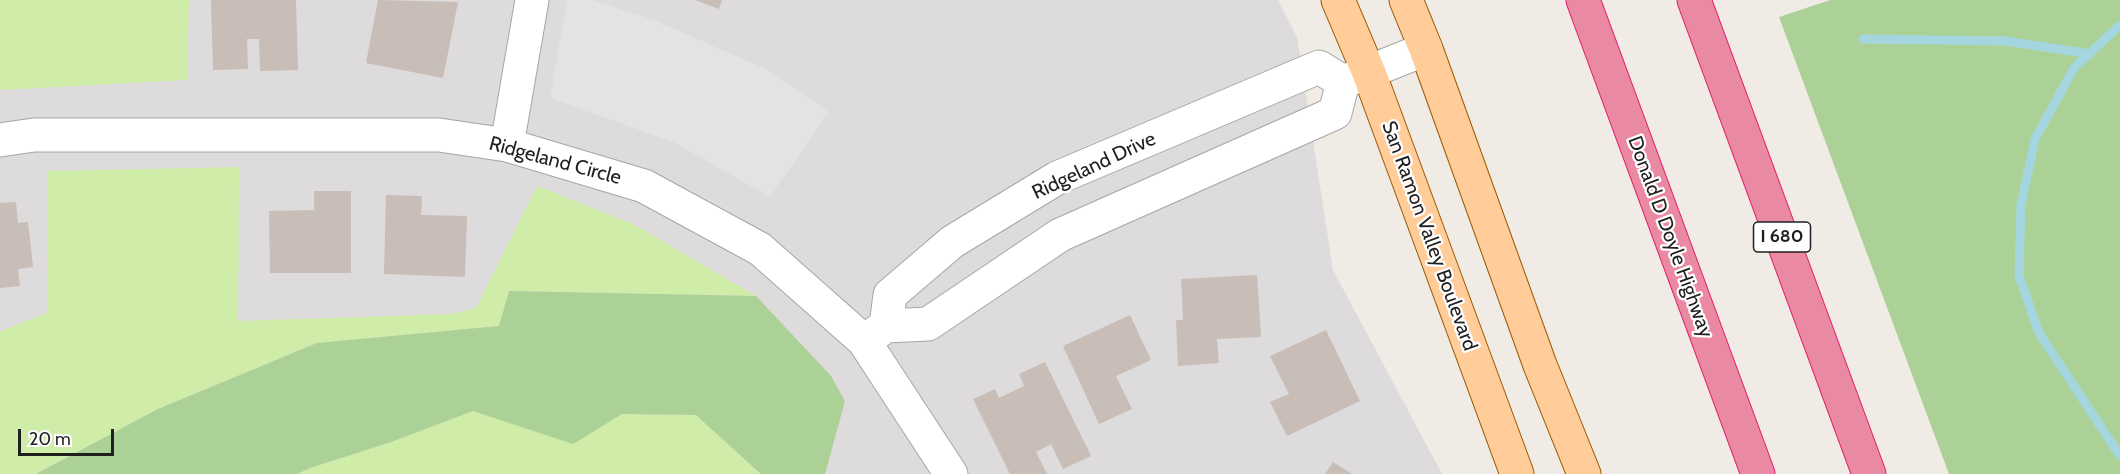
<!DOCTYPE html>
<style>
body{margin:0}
#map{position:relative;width:2120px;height:474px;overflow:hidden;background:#f0ebe4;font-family:Cabin,sans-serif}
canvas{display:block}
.scale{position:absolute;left:18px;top:429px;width:96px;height:27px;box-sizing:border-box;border:3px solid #1f1f1f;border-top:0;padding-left:8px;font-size:18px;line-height:21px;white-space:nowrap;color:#1f1f1f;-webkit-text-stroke:4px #fff;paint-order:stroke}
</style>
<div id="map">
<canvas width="2120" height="474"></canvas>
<div class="scale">20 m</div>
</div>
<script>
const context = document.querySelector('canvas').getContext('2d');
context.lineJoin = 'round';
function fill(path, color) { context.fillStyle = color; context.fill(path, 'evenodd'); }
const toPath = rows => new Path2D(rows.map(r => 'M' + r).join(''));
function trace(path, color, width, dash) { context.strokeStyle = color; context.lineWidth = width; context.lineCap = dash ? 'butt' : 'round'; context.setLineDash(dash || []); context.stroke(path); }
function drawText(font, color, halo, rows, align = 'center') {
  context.font = font + ' Cabin,sans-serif'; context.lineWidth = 4.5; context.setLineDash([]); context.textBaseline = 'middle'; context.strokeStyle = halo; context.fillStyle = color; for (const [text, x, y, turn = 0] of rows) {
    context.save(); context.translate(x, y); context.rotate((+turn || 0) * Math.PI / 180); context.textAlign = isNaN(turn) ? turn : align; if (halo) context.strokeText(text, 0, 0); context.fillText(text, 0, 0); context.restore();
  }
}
fill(toPath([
 [0,0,1278,0,1297,37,1333,270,1442,474,0,474]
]), '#dddbdc');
fill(toPath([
 [0,0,189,0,187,80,0,90],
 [239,167,238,321,452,314,476,308,537,186,633,224,756,296,509,291,499,326,317,343,158,409,36,474,0,474,0,331,47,313,47,171],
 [473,411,573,444,622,414,696,415,761,474,297,474,310,468,391,442]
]), '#cfeca8');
fill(toPath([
 [1830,0,2120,0,2120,474,1949,474,1779,17],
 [509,291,756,296,831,376,845,401,825,474,761,474,696,415,622,414,573,444,473,411,391,442,310,468,297,474,36,474,158,409,317,343,499,326]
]), '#acd197');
fill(toPath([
 [567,0,593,0,654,20,770,71,829,112,770,197,673,142,550,98]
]), '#e3e3e3');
trace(toPath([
 [2120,25,2074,68,2035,139,2021,205,2019,276,2039,333,2120,456],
 [1863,39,2006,41,2090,54]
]), '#a3d6df', 9);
fill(toPath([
 [211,0,296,0,298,70,260,71,259,39,247,39,248,69,213,70],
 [378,0,458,2,443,78,366,63],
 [695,0,722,0,719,9],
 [314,191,351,191,351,273,270,273,269,211,314,210],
 [386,195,422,196,421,215,467,216,465,277,384,274],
 [16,202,18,223,28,222,33,267,18,269,20,286,0,288,0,203],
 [1257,275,1261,337,1217,339,1219,363,1178,366,1176,320,1183,320,1181,279],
 [1130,315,1151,360,1116,376,1132,409,1099,424,1063,346],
 [1326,330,1360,401,1287,436,1270,402,1289,394,1270,356],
 [1045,362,1091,456,1063,469,1051,444,1036,452,1047,474,1010,474,973,399,995,389,999,398,1024,386,1019,374],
 [1333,462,1352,474,1325,474]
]), '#c8bdb7');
const minor = toPath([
 [1343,82,1426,49],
 [0,140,34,135,439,135,507,145,644,186,760,249,864,341,951,474],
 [507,145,532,0],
 [886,326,890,295,952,242,1057,178,1319,67,1343,82],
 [864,341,886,326,928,324,1060,235,1335,113,1343,82]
]);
const major = toPath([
 [1338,0,1369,73,1517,474],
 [1406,0,1426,49,1540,365,1584,474]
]);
const highway = toPath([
 [1583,0,1758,474],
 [1694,0,1869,474]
]);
trace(minor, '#a6a6a6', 35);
trace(major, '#995b00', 35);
trace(highway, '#e21d6f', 35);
trace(minor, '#fff', 33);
trace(major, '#ffcc9a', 33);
trace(highway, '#ea89a2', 33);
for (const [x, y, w] of [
 [1782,237,57]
]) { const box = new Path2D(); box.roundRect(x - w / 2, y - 15, w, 30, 4.5); context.fillStyle = '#fff'; context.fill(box); trace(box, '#1f1f1f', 1.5); }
drawText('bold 18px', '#1f1f1f', null, [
 ["I 680",1782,237]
]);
drawText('20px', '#1f1f1f', '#fff', [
 ["Ridgeland Circle",555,161,15],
 ["Ridgeland Drive",1094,166,-25],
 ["San Ramon Valley Boulevard",1429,236,70],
 ["Donald D Doyle Highway",1670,237,70]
]);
</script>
